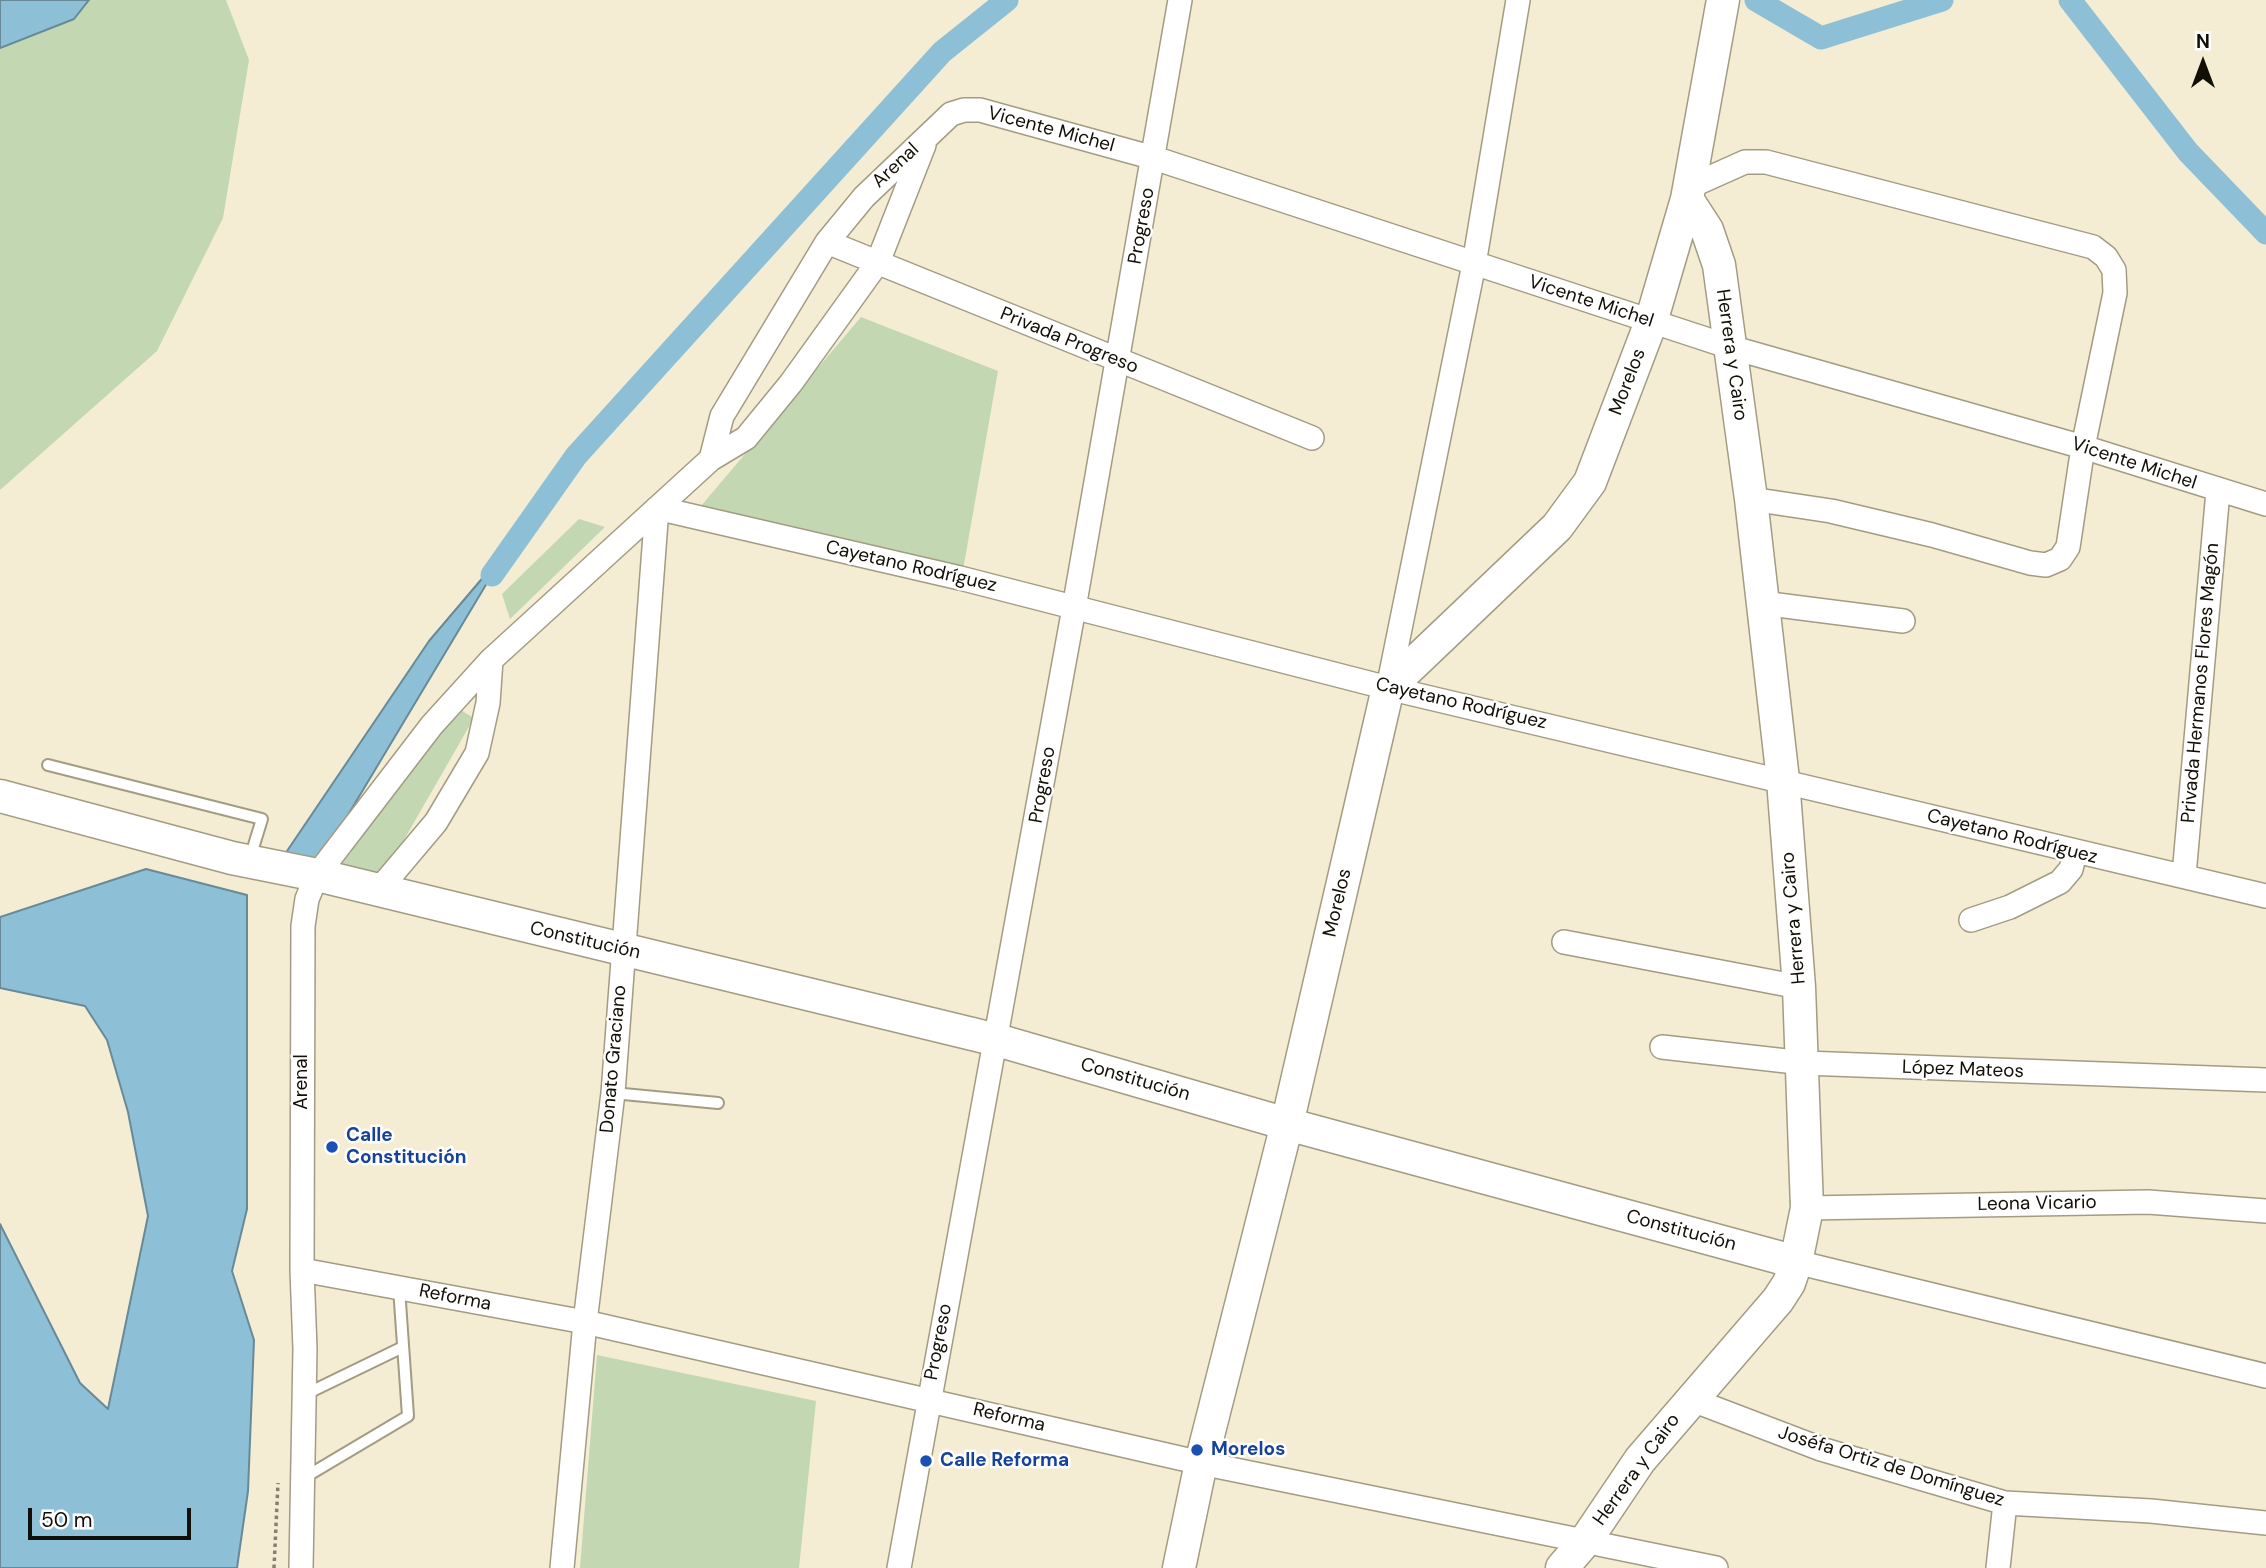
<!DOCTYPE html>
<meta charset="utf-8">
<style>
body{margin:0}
#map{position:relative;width:2266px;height:1568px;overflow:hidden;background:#f4edd3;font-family:"DM Sans",sans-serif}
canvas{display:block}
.north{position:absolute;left:2168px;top:28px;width:70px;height:70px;-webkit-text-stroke:5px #fff;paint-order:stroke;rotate:0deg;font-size:19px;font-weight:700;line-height:28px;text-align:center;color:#120f07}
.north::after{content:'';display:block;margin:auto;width:24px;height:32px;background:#120f07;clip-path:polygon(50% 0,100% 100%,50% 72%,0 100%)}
.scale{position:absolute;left:28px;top:1508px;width:163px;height:32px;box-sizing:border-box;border:4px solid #120f07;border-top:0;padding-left:9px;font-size:21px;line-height:24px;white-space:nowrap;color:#120f07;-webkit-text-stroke:5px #fff;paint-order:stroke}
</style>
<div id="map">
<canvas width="2266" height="1568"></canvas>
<div class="north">N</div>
<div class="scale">50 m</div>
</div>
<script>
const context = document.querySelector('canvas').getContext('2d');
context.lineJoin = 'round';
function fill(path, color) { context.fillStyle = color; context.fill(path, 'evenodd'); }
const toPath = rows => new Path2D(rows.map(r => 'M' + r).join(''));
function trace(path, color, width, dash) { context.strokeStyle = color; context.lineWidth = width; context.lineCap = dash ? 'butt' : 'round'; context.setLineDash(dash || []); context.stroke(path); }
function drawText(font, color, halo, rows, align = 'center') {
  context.font = font + ' "DM Sans",sans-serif'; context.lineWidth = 5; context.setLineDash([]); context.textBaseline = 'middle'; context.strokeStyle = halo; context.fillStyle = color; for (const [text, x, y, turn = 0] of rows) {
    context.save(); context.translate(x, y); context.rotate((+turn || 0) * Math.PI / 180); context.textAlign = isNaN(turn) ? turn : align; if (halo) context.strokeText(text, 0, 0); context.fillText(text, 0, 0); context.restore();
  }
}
fill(toPath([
 [0,0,226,0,249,60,223,218,157,351,0,490],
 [861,317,998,371,963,570,701,506],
 [579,519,605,527,510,619,502,594],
 [457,708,474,718,382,878,342,864],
 [597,1355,816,1401,799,1568,580,1568]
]), '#c3d7b3');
const water = toPath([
 [0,0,89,0,74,19,0,48,0,0],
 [508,548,321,860,285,854,429,641,508,548],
 [146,869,247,895,247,1209,232,1271,254,1340,248,1491,237,1568,0,1568,0,1224,80,1383,108,1409,148,1216,128,1112,107,1040,85,1006,0,988,0,917,146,869]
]);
fill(water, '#8dbfd6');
trace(water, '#688a98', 2);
trace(toPath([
 [1756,0,1821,38,1942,0],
 [2070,0,2188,152,2266,233],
 [492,575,576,456,942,52,1007,0]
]), '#8dbfd6', 23);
const lane = toPath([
 [48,765,262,819,250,858],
 [613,1093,718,1103],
 [304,1395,403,1347],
 [302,1479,408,1416,399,1288]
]);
const street = toPath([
 [1689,187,1745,162,1766,162,2093,247,2106,257,2114,270,2115,293,2083,447,2068,547,2060,559,2046,565,2030,563,1932,535,1831,511,1751,499],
 [827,242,1312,438],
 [711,459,722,416,827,242,864,197,951,114,964,110,980,110,1154,158,1730,347,2083,447,2266,504],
 [1762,603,1903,621],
 [491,660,711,459,746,438,791,383,878,262,924,145],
 [1388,688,1474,264,1518,0],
 [2184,875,2218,491],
 [1971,920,2010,907,2060,882,2071,869,2075,853],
 [1564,942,1799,987],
 [1662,1047,1804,1063,2266,1080],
 [1807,1208,2148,1202,2266,1211],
 [1796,1262,2266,1376],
 [302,1270,585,1322,1201,1463,1716,1568],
 [1690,1399,1821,1449,2005,1503,2151,1511,2266,1523],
 [301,1568,305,1349,302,1270,303,926,307,899,317,875,432,725,491,660,488,703,477,753,436,822,377,892],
 [562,1568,585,1322,613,1093,657,508,960,578,1388,688,2266,896],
 [899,1568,1074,608,1180,0],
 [1998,1568,2005,1503]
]);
const secondary = toPath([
 [0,796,232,858,317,875,997,1040,1287,1124,1796,1262],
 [1179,1568,1201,1463,1287,1124,1388,688,1557,527,1590,482,1651,322,1687,199,1723,0],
 [1562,1568,1586,1540,1640,1460,1778,1300,1789,1283,1796,1262,1807,1208,1799,987,1783,780,1751,499,1719,265,1707,230,1687,199]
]);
trace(lane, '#a29c84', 14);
trace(street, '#a29c84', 26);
trace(secondary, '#a29c84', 35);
trace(toPath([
 [274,1568,278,1483]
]), '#847f6e', 3.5, [3.5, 3.5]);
trace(lane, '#fff', 10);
trace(street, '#fff', 23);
trace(secondary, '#fff', 32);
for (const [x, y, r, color] of [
 [332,1147,7,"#1a4fb4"],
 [1197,1450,7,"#1a4fb4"],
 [926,1461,7,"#1a4fb4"]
]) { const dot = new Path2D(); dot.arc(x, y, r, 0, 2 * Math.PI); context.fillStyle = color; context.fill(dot); trace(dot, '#fff', 2.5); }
drawText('19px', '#120f07', '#fff', [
 ["Vicente Michel",1051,130,15],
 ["Arenal",896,166,-43],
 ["Progreso",1142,226,-80],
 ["Vicente Michel",1591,302,18],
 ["Privada Progreso",1069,341,22],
 ["Herrera y Cairo",1731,355,82],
 ["Morelos",1628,382,-69],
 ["Vicente Michel",2134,464,18],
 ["Cayetano Rodríguez",911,567,13],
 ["Privada Hermanos Flores Magón",2201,683,-85],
 ["Cayetano Rodríguez",1461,704,13],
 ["Progreso",1043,785,-80],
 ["Cayetano Rodríguez",2012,837,14],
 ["Morelos",1338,903,-77],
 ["Herrera y Cairo",1794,918,-95],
 ["Constitución",585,941,13],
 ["Donato Graciano",614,1059,-85],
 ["López Mateos",1963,1070,2],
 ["Constitución",1135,1080,16],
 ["Arenal",302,1082,-90],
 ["Leona Vicario",2037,1204,-1],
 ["Constitución",1681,1231,15],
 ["Reforma",455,1298,11],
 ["Progreso",939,1342,-79],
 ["Reforma",1009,1418,13],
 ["Joséfa Ortiz de Domínguez",1891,1467,17],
 ["Herrera y Cairo",1637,1470,-54]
]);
drawText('bold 19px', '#164399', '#fff', [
 ["Calle",346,1136],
 ["Constitución",346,1158],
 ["Morelos",1211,1450],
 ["Calle Reforma",940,1461]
], 'left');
</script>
